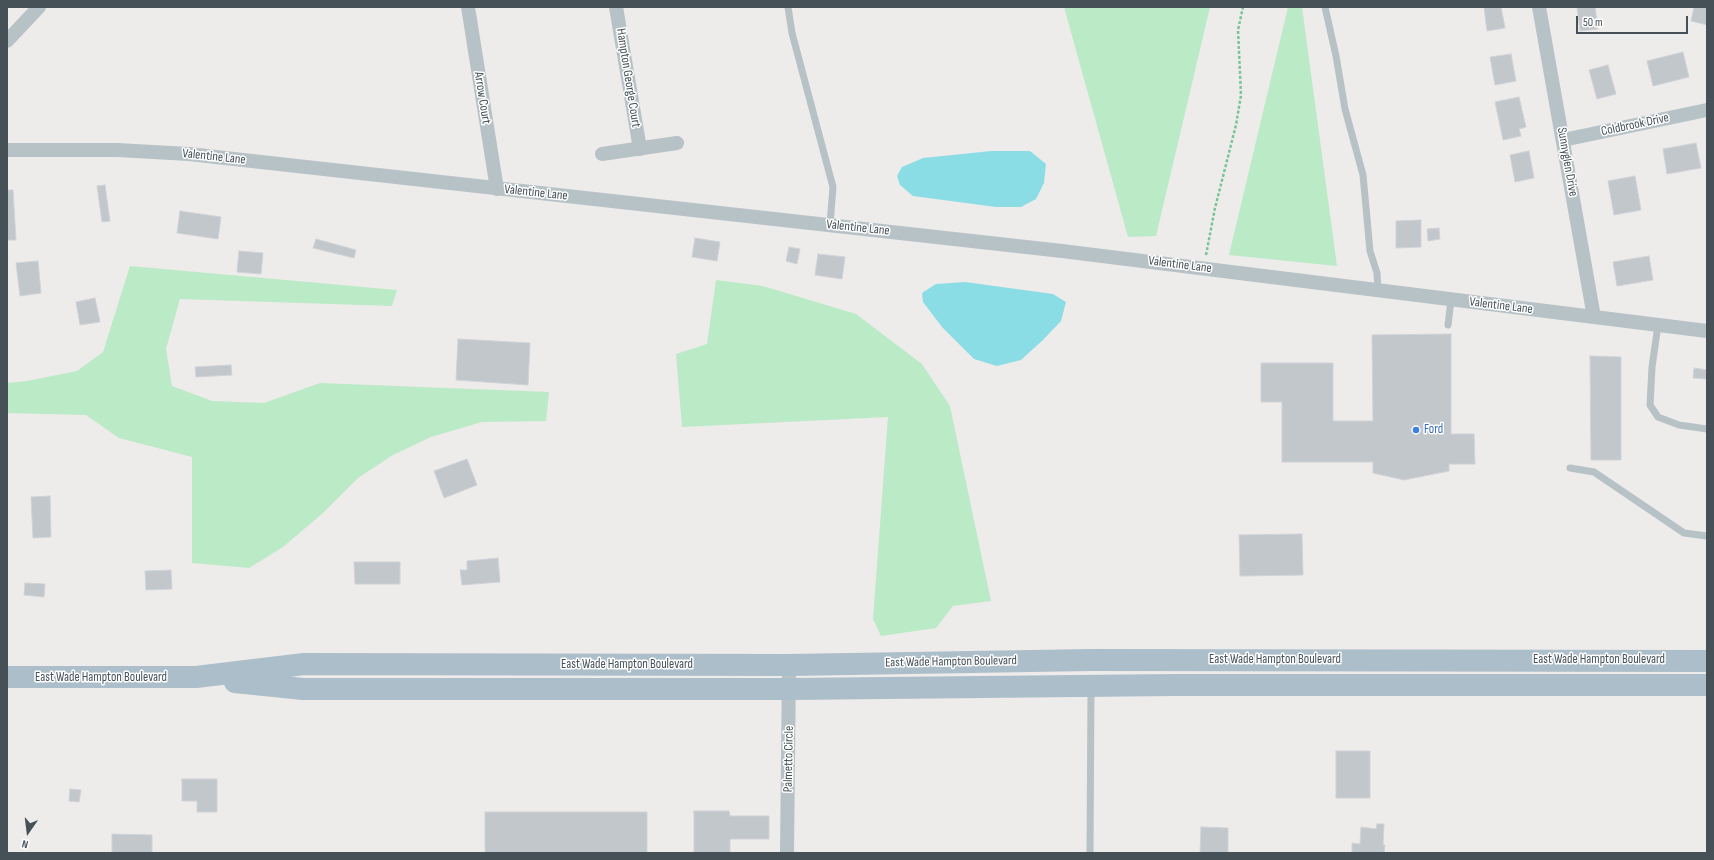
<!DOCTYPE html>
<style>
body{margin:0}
#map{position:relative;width:1714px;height:860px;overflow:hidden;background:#eeebeb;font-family:"Sofia Sans Condensed",sans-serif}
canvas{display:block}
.frame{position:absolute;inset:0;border:8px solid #455157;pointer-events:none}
.north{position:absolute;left:8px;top:812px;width:40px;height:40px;-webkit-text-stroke:3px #fff;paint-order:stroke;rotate:194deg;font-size:11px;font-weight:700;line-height:16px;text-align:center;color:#455157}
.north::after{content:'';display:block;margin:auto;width:14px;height:18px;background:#455157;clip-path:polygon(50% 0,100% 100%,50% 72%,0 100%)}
.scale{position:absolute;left:1576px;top:16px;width:112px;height:18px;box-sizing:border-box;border:2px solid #455157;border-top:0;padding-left:5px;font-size:12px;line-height:14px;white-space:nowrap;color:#455157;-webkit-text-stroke:3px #fff;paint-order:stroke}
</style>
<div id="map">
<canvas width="1714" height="860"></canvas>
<div class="frame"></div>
<div class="north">N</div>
<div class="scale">50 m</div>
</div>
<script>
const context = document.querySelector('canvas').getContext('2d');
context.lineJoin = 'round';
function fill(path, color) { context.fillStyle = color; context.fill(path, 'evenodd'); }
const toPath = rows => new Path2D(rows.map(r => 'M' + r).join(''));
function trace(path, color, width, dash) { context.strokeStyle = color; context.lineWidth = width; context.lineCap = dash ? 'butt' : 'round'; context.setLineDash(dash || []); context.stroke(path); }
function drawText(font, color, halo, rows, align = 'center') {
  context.font = font + ' "Sofia Sans Condensed",sans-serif'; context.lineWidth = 3; context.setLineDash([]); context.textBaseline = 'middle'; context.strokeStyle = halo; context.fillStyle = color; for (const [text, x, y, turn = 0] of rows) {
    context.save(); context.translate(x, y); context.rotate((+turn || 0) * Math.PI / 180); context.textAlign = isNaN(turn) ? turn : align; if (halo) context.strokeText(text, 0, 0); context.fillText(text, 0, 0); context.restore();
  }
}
fill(toPath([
 [1064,7,1210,7,1156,236,1128,237],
 [1288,7,1302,7,1337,266,1229,255],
 [130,266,397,290,392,306,180,299,166,349,172,386,212,401,264,403,320,383,549,392,546,421,482,422,431,437,393,455,358,478,323,513,283,547,249,568,192,563,192,457,119,438,86,415,7,413,7,383,27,381,77,371,103,352],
 [716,280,763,286,856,314,922,364,950,406,991,601,953,606,936,628,881,636,873,619,888,417,682,427,676,354,707,344]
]), '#bbeac7');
fill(toPath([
 [991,151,1030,151,1046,164,1044,183,1036,199,1021,207,996,207,913,196,900,185,897,176,902,167,923,158],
 [965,282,1053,294,1066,302,1061,321,1043,340,1021,360,997,366,974,359,942,327,923,302,922,293,936,284]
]), '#8bdde5');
const building = toPath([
 [1484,7,1501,7,1505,28,1487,31,1484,7],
 [1577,7,1595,7,1598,29,1580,31,1577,7],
 [1694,7,1707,7,1707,25,1691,21,1694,7],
 [1683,52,1689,77,1653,86,1647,61,1683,52],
 [1511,54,1516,81,1495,85,1490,57,1511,54],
 [1608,65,1616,94,1597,99,1589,70,1608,65],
 [1519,97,1526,127,1519,129,1521,136,1503,140,1495,102,1519,97],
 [1696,143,1701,168,1667,174,1663,149,1696,143],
 [1529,151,1534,178,1515,182,1510,155,1529,151],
 [1635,176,1641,210,1614,215,1608,181,1635,176],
 [105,185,110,221,102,222,97,186,105,185],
 [7,190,13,190,16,240,7,240,7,190],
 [180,211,221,217,218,239,177,233,180,211],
 [1421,220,1421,247,1396,248,1396,221,1421,220],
 [1439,228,1440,239,1428,241,1427,229,1439,228],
 [695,238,720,242,717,261,692,257,695,238],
 [316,239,356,250,354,258,313,248,316,239],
 [789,247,800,249,797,264,786,261,789,247],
 [239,251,263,253,261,274,237,272,239,251],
 [818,254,845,257,842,279,815,275,818,254],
 [1649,256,1653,280,1617,286,1613,262,1649,256],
 [38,261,41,293,20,296,16,263,38,261],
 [95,298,100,322,80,325,76,302,95,298],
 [1451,334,1451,434,1474,434,1475,464,1449,464,1449,471,1404,480,1373,473,1373,462,1282,462,1282,402,1261,402,1261,363,1333,363,1333,421,1373,421,1372,335,1451,334],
 [458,339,530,343,528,385,456,380,458,339],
 [1590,356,1621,357,1621,460,1591,460,1590,356],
 [231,365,232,375,196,377,195,367,231,365],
 [1694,368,1707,370,1707,379,1693,378,1694,368],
 [467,459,477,485,444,498,434,471,467,459],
 [50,496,51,537,33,538,31,497,50,496],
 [1302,534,1303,575,1240,576,1239,535,1302,534],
 [498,558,500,582,462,585,460,570,467,570,467,561,498,558],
 [354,562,400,562,400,584,355,584,354,562],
 [171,570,172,589,146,590,145,571,171,570],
 [25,583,45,584,44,597,24,595,25,583],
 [1336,751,1370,751,1370,798,1336,798,1336,751],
 [182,779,217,779,217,812,197,812,197,801,182,801,182,779],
 [70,789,81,790,79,802,69,801,70,789],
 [694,811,729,811,730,816,769,816,769,839,730,839,730,853,694,853,694,811],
 [485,812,647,812,647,853,485,853,485,812],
 [1377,824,1384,824,1383,845,1385,845,1384,853,1352,853,1352,843,1360,844,1361,827,1376,829,1377,824],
 [1201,827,1228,828,1228,853,1200,853,1201,827],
 [112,834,152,835,152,853,112,853,112,834]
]);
fill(building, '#c2c7cb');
trace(building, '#cfd2d7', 1);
trace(toPath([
 [1206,255,1215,208,1236,125,1241,95,1238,30,1243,7]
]), '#76c694', 2.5, [3, 2]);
trace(toPath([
 [788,7,792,33,833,187,830,224],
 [1325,7,1336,56,1345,109,1363,175,1370,251,1377,273,1378,291],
 [1448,325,1451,300],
 [1658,325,1652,367,1650,405,1658,417,1679,425,1707,429],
 [1570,468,1594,472,1684,533,1707,536],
 [1090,853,1091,688]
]), '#b7c2c7', 7);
trace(toPath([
 [468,7,497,189],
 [616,7,640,149],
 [1539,7,1594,317],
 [7,41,39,7],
 [1563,140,1707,110],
 [7,150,117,150,189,154,1062,251,1707,331],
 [602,154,677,143],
 [787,853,789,665]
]), '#b7c2c7', 14);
trace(toPath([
 [7,677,196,677,304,664,789,665,1092,660,1707,661],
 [235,682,303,689,790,689,1174,685,1707,685]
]), '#acbec9', 22);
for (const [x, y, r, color] of [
 [1416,430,4,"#3f7fe0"]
]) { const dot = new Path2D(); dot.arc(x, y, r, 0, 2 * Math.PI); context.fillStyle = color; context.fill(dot); trace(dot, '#fff', 1.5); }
drawText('13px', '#455157', '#fff', [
 ["Hampton George Court",628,78,81],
 ["Arrow Court",482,98,81],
 ["Coldbrook Drive",1635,125,-12],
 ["Valentine Lane",214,157,6],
 ["Sunnyglen Drive",1567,162,80],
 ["Valentine Lane",536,193,6],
 ["Valentine Lane",858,228,6],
 ["Valentine Lane",1180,265,7],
 ["Valentine Lane",1501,306,7],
 ["East Wade Hampton Boulevard",1275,660],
 ["East Wade Hampton Boulevard",1599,660],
 ["East Wade Hampton Boulevard",951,662,-1],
 ["East Wade Hampton Boulevard",627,665],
 ["East Wade Hampton Boulevard",101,678],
 ["Palmetto Circle",789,759,-89]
]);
drawText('13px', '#366cbe', '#fff', [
 ["Ford",1424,430]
], 'left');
</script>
